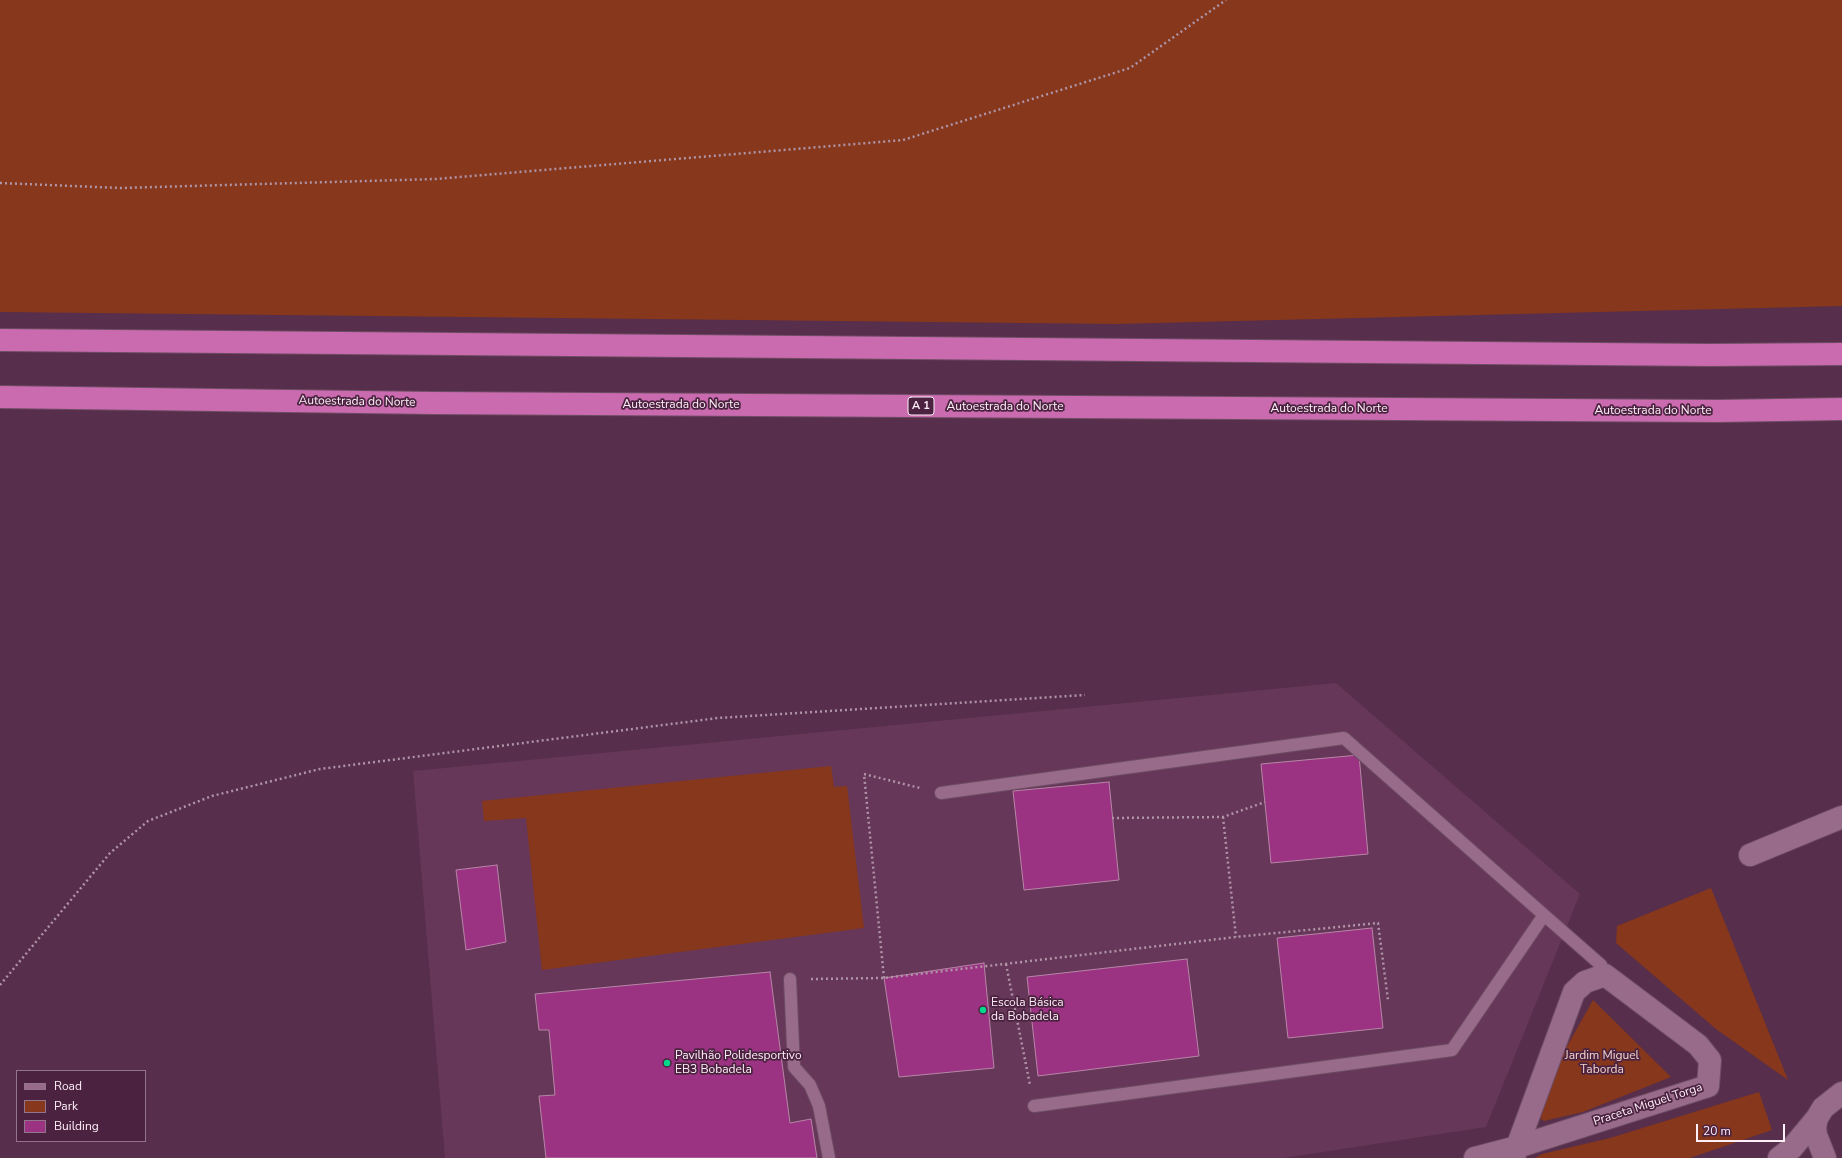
<!DOCTYPE html>
<meta charset="utf-8">
<style>
body{margin:0}
#map{position:relative;width:1842px;height:1158px;overflow:hidden;background:#572e4b;font-family:"Nunito Sans",sans-serif}
canvas{display:block}
.legend{position:absolute;left:16px;top:1070px;width:130px;height:72px;box-sizing:border-box;background:#4b2340;border:1px solid #93748a;margin:0;padding:5px 7px;list-style:none;font-size:12px;color:#feeef8}
.legend li{display:flex;align-items:center;gap:8px;height:20px}
.legend b{width:20px;border:1px solid #93748a}
.scale{position:absolute;left:1696px;top:1124px;width:89px;height:18px;box-sizing:border-box;border:2px solid #feeef8;border-top:0;padding-left:5px;font-size:12px;line-height:14px;white-space:nowrap;color:#feeef8;-webkit-text-stroke:3px #4b2340;paint-order:stroke}
</style>
<div id="map">
<canvas width="1842" height="1158"></canvas>
<ul class="legend">
<li><b style="height:5px;background:#996b8a"></b>Road</li>
<li><b style="height:11px;background:#86371c"></b>Park</li>
<li><b style="height:11px;background:#9c3382"></b>Building</li>
</ul>
<div class="scale">20 m</div>
</div>
<script>
const context = document.querySelector('canvas').getContext('2d');
context.lineJoin = 'round';
function fill(path, color) { context.fillStyle = color; context.fill(path, 'evenodd'); }
const toPath = rows => new Path2D(rows.map(r => 'M' + r).join(''));
function trace(path, color, width, dash) { context.strokeStyle = color; context.lineWidth = width; context.lineCap = dash ? 'butt' : 'round'; context.setLineDash(dash || []); context.stroke(path); }
function drawText(font, color, halo, rows, align = 'center') {
  context.font = font + ' "Nunito Sans",sans-serif'; context.lineWidth = 3.5; context.setLineDash([]); context.textBaseline = 'middle'; context.strokeStyle = halo; context.fillStyle = color; for (const [text, x, y, turn = 0] of rows) {
    context.save(); context.translate(x, y); context.rotate((+turn || 0) * Math.PI / 180); context.textAlign = isNaN(turn) ? turn : align; if (halo) context.strokeText(text, 0, 0); context.fillText(text, 0, 0); context.restore();
  }
}
fill(toPath([
 [1336,683,1580,894,1486,1127,1284,1158,445,1158,413,771]
]), '#663758');
fill(toPath([
 [0,0,1842,0,1842,306,1116,324,0,312],
 [831,766,834,787,847,786,864,928,542,970,526,818,484,821,482,801],
 [1711,888,1788,1080,1716,1029,1616,943,1617,926],
 [1593,1000,1671,1077,1583,1112,1544,1121,1530,1112],
 [1759,1092,1772,1130,1690,1158,1535,1158,1542,1154,1610,1138]
]), '#86371c');
const building = toPath([
 [1359,755,1368,854,1271,863,1261,764,1359,755],
 [1109,782,1119,880,1024,890,1013,791,1109,782],
 [497,865,506,942,466,950,456,870,497,865],
 [1372,928,1383,1028,1288,1038,1277,938,1372,928],
 [1187,959,1199,1056,1038,1076,1027,977,1187,959],
 [984,963,994,1068,899,1077,884,978,984,963],
 [770,972,790,1123,811,1119,817,1158,546,1158,539,1096,555,1095,549,1030,539,1030,535,994,770,972]
]);
fill(building, '#9c3382');
trace(building, '#b686a7', 1);
const lane = toPath([
 [941,793,1344,738,1544,915],
 [790,979,794,1067,810,1085,819,1106,829,1158],
 [1034,1106,1452,1050,1544,915,1601,965]
]);
const street = toPath([
 [1750,855,1842,817],
 [1475,1158,1517,1147,1708,1086,1710,1060,1698,1045,1605,975,1585,982,1574,992,1530,1112,1517,1147,1514,1158],
 [1779,1158,1792,1148,1817,1118],
 [1825,1158,1816,1135,1815,1127,1817,1118,1823,1108,1842,1093]
]);
const highway = toPath([
 [0,340,1709,355,1842,354],
 [0,397,432,403,1717,411,1842,409]
]);
trace(lane, '#6e4d64', 14);
trace(street, '#6e4d64', 24);
trace(highway, '#6e4d64', 24);
trace(toPath([
 [0,183,121,188,436,179,903,140,1130,68,1226,0],
 [1223,817,1236,937],
 [1112,818,1223,817,1265,802],
 [1006,964,1030,1085],
 [884,978,864,774,920,788],
 [811,979,884,978,1236,937,1378,923,1388,1000],
 [0,985,110,853,148,821,212,796,320,769,718,718,1085,695]
]), '#af94a7', 2.5, [2, 3]);
trace(lane, '#996b8a', 12);
trace(street, '#996b8a', 22);
trace(highway, '#ca6aaf', 22);
for (const [x, y, r, color] of [
 [983,1010,4,"#00d98c"],
 [667,1063,4,"#00d98c"]
]) { const dot = new Path2D(); dot.arc(x, y, r, 0, 2 * Math.PI); context.fillStyle = color; context.fill(dot); trace(dot, '#4b2340', 1.5); }
for (const [x, y, w] of [
 [921,406,26]
]) { const box = new Path2D(); box.roundRect(x - w / 2, y - 9, w, 18, 3); context.fillStyle = '#4b2340'; context.fill(box); trace(box, '#feeef8', 1); }
drawText('bold 11px', '#feeef8', null, [
 ["A 1",921,406]
]);
drawText('12px', '#feeef8', '#4b2340', [
 ["Autoestrada do Norte",357,402,1],
 ["Autoestrada do Norte",681,405],
 ["Autoestrada do Norte",1005,407],
 ["Autoestrada do Norte",1329,409],
 ["Autoestrada do Norte",1653,411],
 ["Praceta Miguel Torga",1648,1105,-18]
]);
drawText('12px', '#feeef8', '#4b2340', [
 ["Escola Básica",991,1003],
 ["da Bobadela",991,1017],
 ["Pavilhão Polidesportivo",675,1056],
 ["EB3 Bobadela",675,1070]
], 'left');
drawText('12px', '#f3d3c9', '#4b2340', [
 ["Jardim Miguel",1602,1056],
 ["Taborda",1602,1070]
]);
</script>
